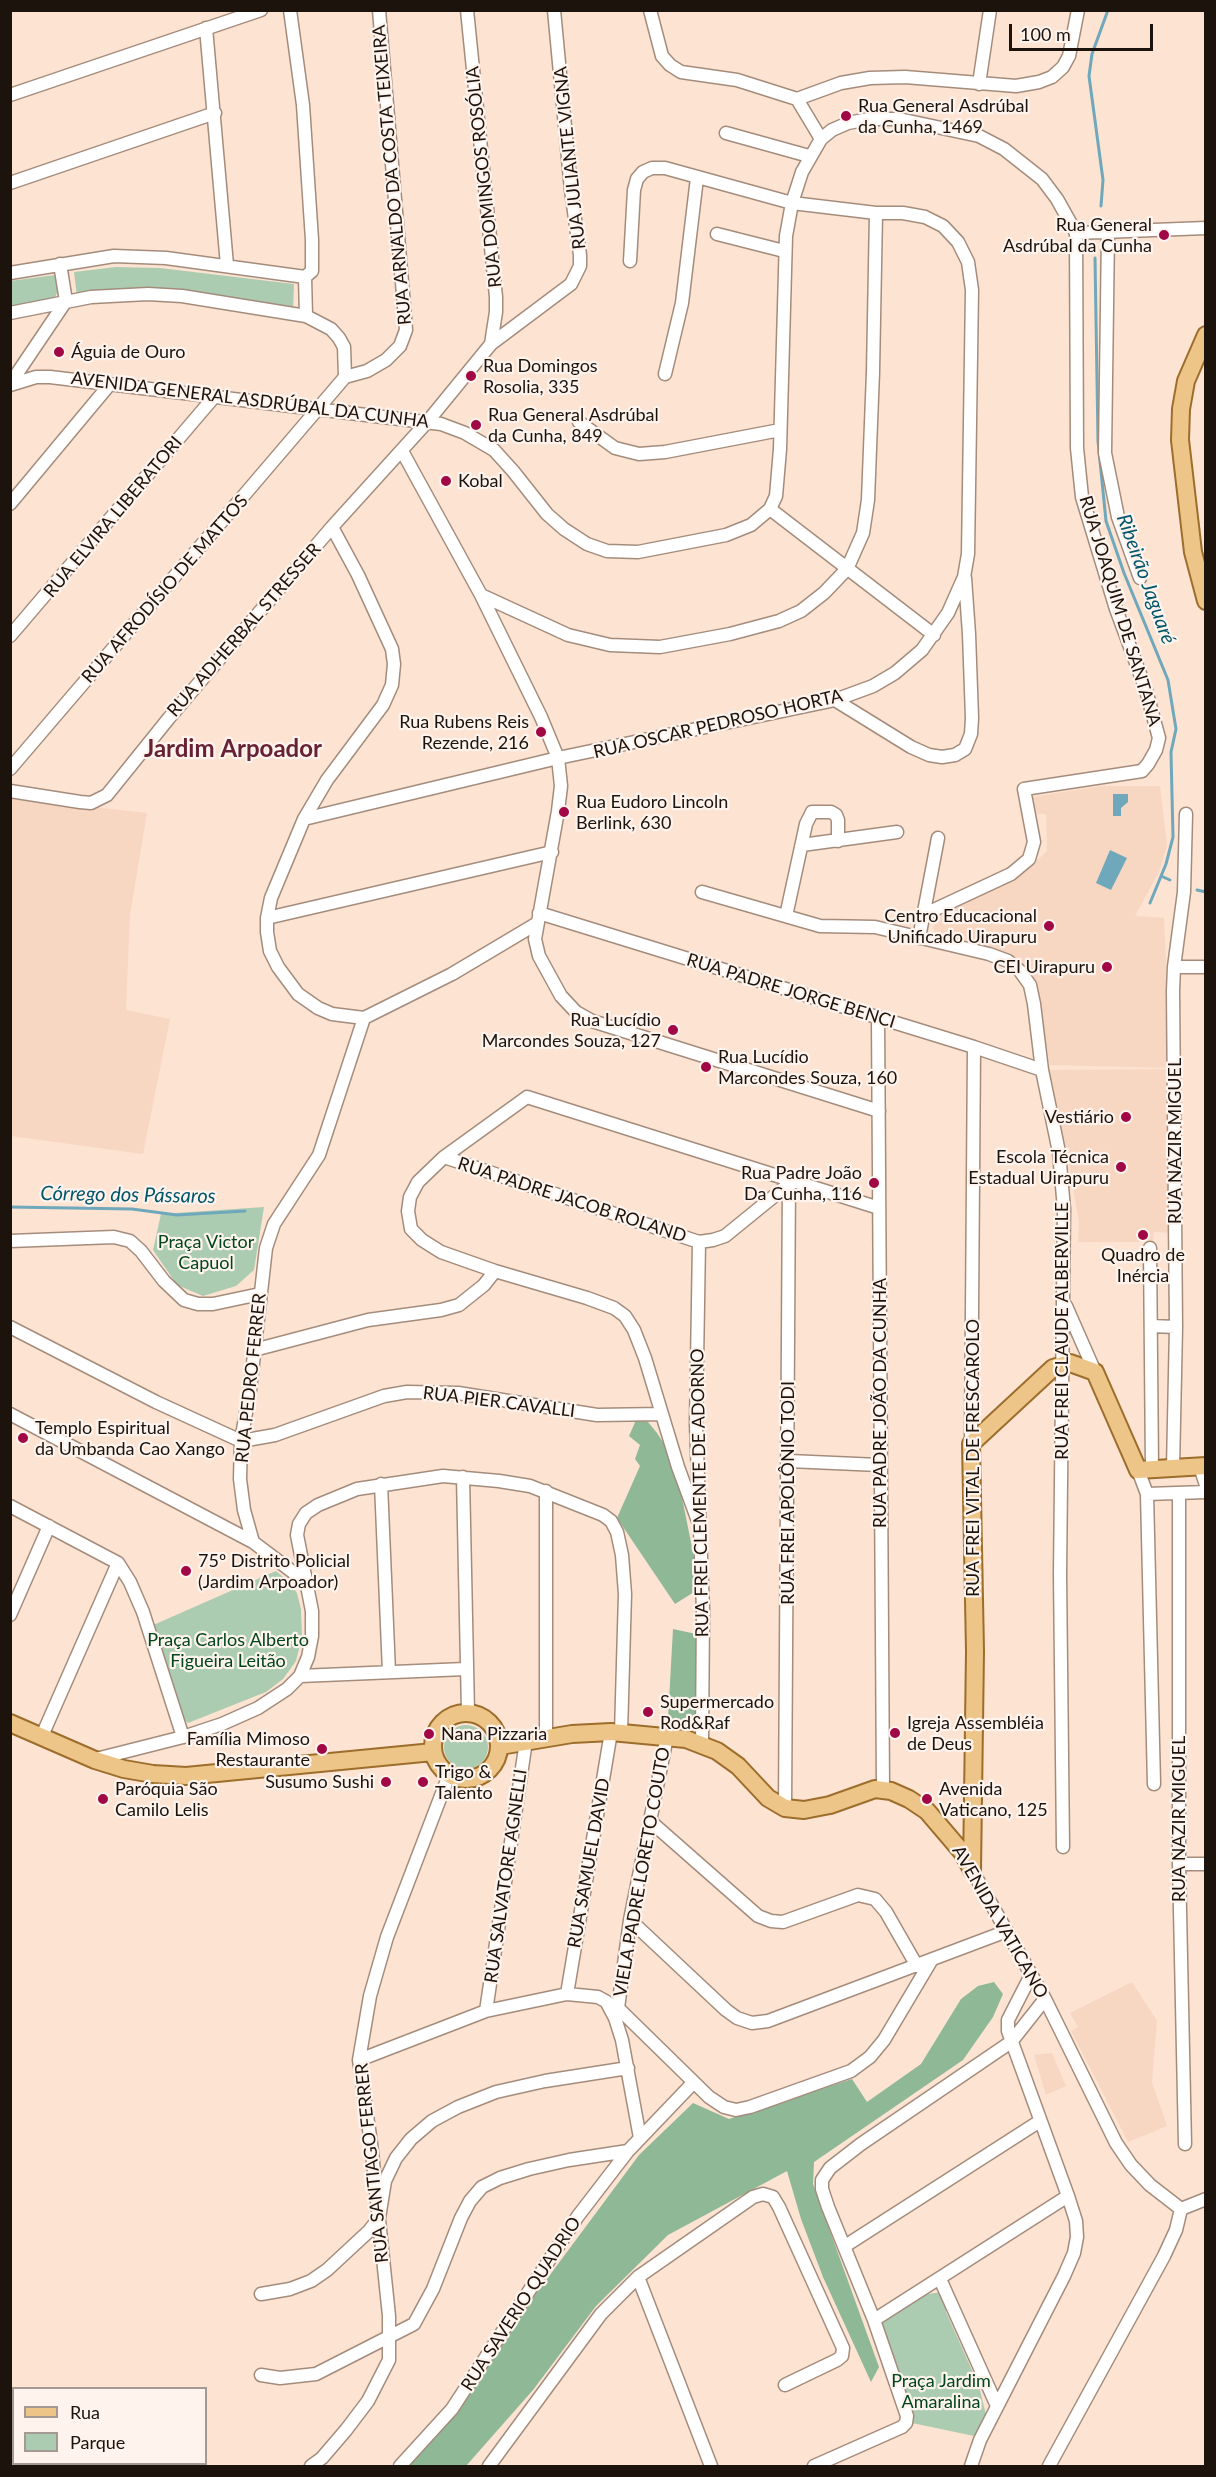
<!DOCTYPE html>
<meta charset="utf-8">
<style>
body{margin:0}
#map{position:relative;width:1216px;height:2477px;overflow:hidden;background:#fde3d2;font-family:Lato,sans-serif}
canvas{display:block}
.frame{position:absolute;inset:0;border:12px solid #1c130d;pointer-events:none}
.legend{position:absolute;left:12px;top:2387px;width:195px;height:78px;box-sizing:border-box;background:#fef3ed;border:2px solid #a49993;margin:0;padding:8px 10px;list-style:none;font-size:18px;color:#1c130d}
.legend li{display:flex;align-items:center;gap:12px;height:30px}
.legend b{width:30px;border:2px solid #a49993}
.scale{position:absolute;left:1009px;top:24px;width:144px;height:27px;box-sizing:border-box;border:3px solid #1c130d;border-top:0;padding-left:8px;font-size:18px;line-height:21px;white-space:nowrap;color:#1c130d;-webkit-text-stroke:4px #fef3ed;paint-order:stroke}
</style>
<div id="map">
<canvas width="1216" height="2477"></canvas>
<div class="frame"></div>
<ul class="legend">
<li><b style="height:8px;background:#eec589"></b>Rua</li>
<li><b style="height:16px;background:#acccb2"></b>Parque</li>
</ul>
<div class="scale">100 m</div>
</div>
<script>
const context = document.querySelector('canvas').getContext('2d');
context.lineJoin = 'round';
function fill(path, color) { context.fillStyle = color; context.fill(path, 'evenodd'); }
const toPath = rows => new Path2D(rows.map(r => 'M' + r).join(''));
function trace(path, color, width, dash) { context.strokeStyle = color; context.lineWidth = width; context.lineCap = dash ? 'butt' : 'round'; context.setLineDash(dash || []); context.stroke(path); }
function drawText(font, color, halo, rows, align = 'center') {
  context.font = font + ' Lato,sans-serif'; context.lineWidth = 4.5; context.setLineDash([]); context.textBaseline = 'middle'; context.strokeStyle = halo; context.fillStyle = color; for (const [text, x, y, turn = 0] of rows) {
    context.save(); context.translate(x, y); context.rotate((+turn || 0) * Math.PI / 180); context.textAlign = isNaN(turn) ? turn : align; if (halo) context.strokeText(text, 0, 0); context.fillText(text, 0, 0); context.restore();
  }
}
fill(toPath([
 [1100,786,1160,786,1167,846,1159,872,1135,916,1164,918,1171,1068,1050,1065,1033,974,1015,961,936,934,933,928,938,917,1025,872,1047,851,1046,814,1029,814,1026,798],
 [11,798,147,813,130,915,126,1010,170,1019,143,1154,11,1136],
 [1173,1069,1173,1233,1154,1232,1153,1242,1078,1242,1079,1222,1066,1148,1046,1070],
 [1132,1982,1157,2021,1152,2082,1167,2126,1128,2142,1071,2031,1078,2027,1070,2013],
 [1052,2053,1066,2086,1046,2095,1034,2055]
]), '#f8d7c2');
fill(toPath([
 [116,267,160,268,294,284,293,311,141,288,77,297,74,272],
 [55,275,61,285,54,299,11,309,10,281],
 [264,1207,254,1270,236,1286,203,1296,177,1285,153,1250,161,1214],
 [276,1571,288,1581,297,1593,301,1609,302,1637,296,1661,283,1679,266,1692,188,1723,181,1716,151,1626],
 '444 1747a22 22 0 1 1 44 0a22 22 0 1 1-44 0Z',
 [942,2292,945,2298,946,2312,979,2386,986,2415,974,2436,912,2423,877,2321,928,2294]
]), '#acccb2');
fill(toPath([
 [637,1418,648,1422,657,1433,666,1447,679,1483,696,1567,694,1592,675,1604,617,1518,640,1466,635,1459,640,1445,629,1436],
 [673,1629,696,1634,696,1722,668,1719],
 [994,1982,1003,1994,993,2017,963,2060,814,2162,813,2184,879,2367,871,2382,823,2277,801,2219,787,2171,668,2235,596,2306,533,2390,466,2466,408,2466,639,2155,693,2103,729,2119,852,2079,867,2102,921,2064,961,1999,978,1986]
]), '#8eb896');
fill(toPath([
 [1113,794,1128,794,1128,802,1121,808,1121,816,1113,816],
 [1110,850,1127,858,1111,890,1096,883]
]), '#6fa8bb');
trace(toPath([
 [1101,206,1103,180,1089,76,1092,54,1108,10],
 [1095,258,1098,441,1106,521,1124,573,1168,680,1176,729,1171,752,1173,837,1166,864,1150,903],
 [1161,876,1170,880],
 [1197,890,1206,892],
 [10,1207,132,1209,177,1215,245,1211]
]), '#6fa8bb', 3);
const minor = toPath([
 [290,10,303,105,312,240,312,271,305,277],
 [467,10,496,297,496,312,491,344],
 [650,10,662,56,670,65,681,72,737,80,797,99],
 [206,28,227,265],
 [979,84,990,10],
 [10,95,261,10],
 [797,99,841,83,870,78,905,77,1016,86,1039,82,1052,77,1063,67,1069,56,1078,10],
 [797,99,821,139],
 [726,133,809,156],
 [10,183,215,113],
 [1108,232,1105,453,1118,517,1140,578],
 [717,234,784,251],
 [10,273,114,256,166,258,305,277],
 [305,277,306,316],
 [10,313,91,297,148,294,182,296,306,316,331,329,339,338,344,347,345,377,10,769],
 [665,374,682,303,697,178],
 [345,377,367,371,386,360,400,346,406,330,379,10],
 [10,384,66,301,60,264],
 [10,385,36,377,50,377,441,424,465,433,494,450,513,471,547,514,564,529,587,544,607,551,638,552,726,535,751,525,770,509,776,496,780,449,786,236,792,203,802,172,821,139,832,130,848,123,869,119,899,119,979,136,1004,149,1042,179,1057,199,1076,233,1206,228],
 [579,422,615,448,639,454,665,452,780,430],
 [402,451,481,595,541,717,558,758,561,786,558,811,535,939,539,956,561,996,576,1012,592,1021,879,1111],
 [10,504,110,384],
 [770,509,934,635],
 [332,527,358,575,392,649,394,664,392,685,383,705,327,780,304,819,271,898,267,918,267,932,270,951,278,967,298,994,318,1008,332,1014,364,1018,452,974,536,924],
 [481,595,568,635,610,645,660,647,730,634,779,621,801,611,824,593,847,569,863,533,868,500,873,372,876,213],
 [10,636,214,397],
 [835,700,911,747,929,755,942,757,955,755,965,749,971,734,972,718,969,634,965,578],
 [10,791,80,802,91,803,107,795,169,718,332,527,428,421,491,344,571,284,580,266,580,255,571,190,554,10],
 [304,819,558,758,835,700,873,686,895,673,922,650,948,613,964,577,968,554,972,290,968,262,958,242,943,226,925,217,903,213,876,213,792,203,665,168,652,168,643,172,637,179,634,190,630,261],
 [802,845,897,832],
 [702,892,820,926,875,927,989,954,1008,961,1020,971,1030,985,1034,1004,1042,1070,1059,1152,1064,1209,1060,1574,1063,1847],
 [539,913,974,1047,1042,1070],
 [923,915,1011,874,1029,859,1034,842,1024,789,1142,771,1148,764,1156,750,1159,738,1146,690,1116,609,1082,497,1077,448,1076,233],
 [786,916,806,824,812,812,831,812,836,815,838,820,838,841],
 [267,918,552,852],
 [919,938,938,838],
 [1174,967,1206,967],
 [878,1018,883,1789],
 [444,1157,699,1242,713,1240,725,1236,789,1184],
 [10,1241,114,1237,130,1241,141,1251,164,1281,184,1300,198,1304,213,1304,260,1294],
 [699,1242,696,1424,703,1610,702,1744],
 [1150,1248,1152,1469],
 [1066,1306,1095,1372],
 [1151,1326,1176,1327],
 [10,1327,156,1402,241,1441,275,1435,384,1396,407,1392,458,1393,597,1415,662,1414],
 [254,1350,368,1320,441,1310,459,1305,484,1285,495,1271],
 [10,1414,253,1542,306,1582],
 [971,1444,974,1047],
 [789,1461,879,1465],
 [1200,1467,1206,1485],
 [1173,1468,1176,1327,1173,991,1174,967,1184,892,1186,814],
 [1138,1470,1147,1494,1154,1784],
 [463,1477,468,1712],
 [381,1484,389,1672],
 [546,1491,546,1737],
 [1179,1493,1179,1864,1185,2144],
 [1147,1494,1206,1492],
 [10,1506,118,1563,130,1582,143,1612,183,1737],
 [698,1521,678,1467,645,1358,634,1330,625,1316,614,1308,587,1298,495,1271,441,1252,422,1240,411,1229,408,1211,410,1197,418,1182,444,1157,527,1097,879,1208],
 [253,1542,244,1510,240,1479,241,1441,250,1390,266,1248,274,1224,319,1155,364,1018],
 [10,1615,49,1526],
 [300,1676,465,1669],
 [41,1738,118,1563],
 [96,1759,183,1737,222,1724,258,1708,287,1689,300,1676,308,1657,312,1636,312,1611,297,1535,299,1524,306,1513,318,1505,357,1489,443,1476,499,1481,530,1486,603,1515,611,1521,617,1532,622,1555,625,1594,621,1733],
 [785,1808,789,1179],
 [650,1821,758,1916,771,1921,783,1922,858,1895,875,1899,886,1912,917,1966],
 [1179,1864,1206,1864],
 [972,1870,1045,1999,1116,2143,1131,2165,1150,2185,1181,2209],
 [630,1920,726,2010,737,2018,752,2023,768,2021,1007,1931],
 [567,1994,611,1732],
 [607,2003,615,2018,622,2040,640,2138],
 [618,2008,630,1920,667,1737],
 [486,2011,526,1741],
 [359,2060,486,2011,567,1994,598,1997,618,2008,709,2097,724,2107,736,2110,750,2107,851,2071,870,2057,884,2040,931,1961],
 [1181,2209,1206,2199],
 [845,2246,1040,2121],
 [638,2277,711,2466],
 [940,2279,997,2406],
 [261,2294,290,2289,311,2281,327,2270,369,2231,379,2218,385,2181,396,2158,411,2139,432,2121,458,2107,496,2092,545,2081,628,2068],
 [874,2320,1068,2196],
 [261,2375,280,2378,316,2374,414,2324,433,2289,461,2218,470,2201,482,2187,500,2178,529,2169,569,2160,628,2151],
 [10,2417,14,2418],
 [147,2464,156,2466],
 [311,2466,322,2458,346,2430,368,2401,389,2360,389,2316,371,2143,359,2060,370,1996,387,1937,449,1775],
 [400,2466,452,2409,578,2216,628,2151,693,2083],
 [489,2466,601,2314,638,2277,753,2197,763,2194,773,2197,779,2207,843,2348,842,2356,837,2360,785,2385],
 [814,2466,902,2427,906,2423,907,2416,874,2320,828,2207,822,2189,822,2180,830,2168,861,2144,1011,2042,1045,1999],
 [971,2466,980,2440,1064,2276,1074,2253,1077,2237,1076,2221,1068,2196,1008,2031,1008,2020,1031,1975],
 [1049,2466,1164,2256,1176,2230,1181,2209]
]);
const major = toPath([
 [1206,335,1186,381,1181,409,1180,440,1193,552,1206,601],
 '433 1746a33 33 0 1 1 66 0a33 33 0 1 1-66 0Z',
 [10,1723,95,1760,124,1769,153,1774,186,1776,433,1752],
 [500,1746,572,1734,611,1732,686,1739,717,1751,738,1766,768,1798,785,1808,804,1810,830,1805,875,1789,891,1791,909,1799,927,1811,962,1852,972,1870],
 [972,1870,975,1651,971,1444,1053,1368,1070,1363,1095,1372,1138,1470,1206,1466]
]);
trace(minor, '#a48c7c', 15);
trace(major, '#9d6e2b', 20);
trace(minor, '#fff', 12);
trace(major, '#eec589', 16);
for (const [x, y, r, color] of [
 [846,116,6,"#a10645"],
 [1164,235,6,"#a10645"],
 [59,352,6,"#a10645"],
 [471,376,6,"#a10645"],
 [476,425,6,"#a10645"],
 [446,481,6,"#a10645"],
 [541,732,6,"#a10645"],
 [564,812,6,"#a10645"],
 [1049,926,6,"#a10645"],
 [1107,967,6,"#a10645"],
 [673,1030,6,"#a10645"],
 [706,1067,6,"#a10645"],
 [1126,1117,6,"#a10645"],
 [1121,1167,6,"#a10645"],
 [874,1183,6,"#a10645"],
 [1143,1235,6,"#a10645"],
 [23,1438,6,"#a10645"],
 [186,1571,6,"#a10645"],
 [648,1712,6,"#a10645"],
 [895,1733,6,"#a10645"],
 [429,1734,6,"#a10645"],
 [322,1749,6,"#a10645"],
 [386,1782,6,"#a10645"],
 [423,1782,6,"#a10645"],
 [103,1799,6,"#a10645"],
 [927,1799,6,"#a10645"]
]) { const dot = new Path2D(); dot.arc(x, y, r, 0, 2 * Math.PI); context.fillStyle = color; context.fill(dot); trace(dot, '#fef3ed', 2); }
drawText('18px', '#1c130d', '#fef3ed', [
 ["Rua General Asdrúbal",858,106],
 ["da Cunha, 1469",858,127],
 ["Rua General",1152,225,"right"],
 ["Asdrúbal da Cunha",1152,246,"right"],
 ["Águia de Ouro",71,352],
 ["Rua Domingos",483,366],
 ["Rosolia, 335",483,387],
 ["Rua General Asdrúbal",488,415],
 ["da Cunha, 849",488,436],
 ["Kobal",458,481],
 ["Rua Rubens Reis",529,722,"right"],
 ["Rezende, 216",529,743,"right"],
 ["Rua Eudoro Lincoln",576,802],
 ["Berlink, 630",576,823],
 ["Centro Educacional",1037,916,"right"],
 ["Unificado Uirapuru",1037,937,"right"],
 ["CEI Uirapuru",1095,967,"right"],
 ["Rua Lucídio",661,1020,"right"],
 ["Marcondes Souza, 127",661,1041,"right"],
 ["Rua Lucídio",718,1057],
 ["Marcondes Souza, 160",718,1078],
 ["Vestiário",1114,1117,"right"],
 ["Escola Técnica",1109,1157,"right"],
 ["Estadual Uirapuru",1109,1178,"right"],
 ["Rua Padre João",862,1173,"right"],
 ["Da Cunha, 116",862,1194,"right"],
 ["Quadro de",1143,1255,"center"],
 ["Inércia",1143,1276,"center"],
 ["Templo Espiritual",35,1428],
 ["da Umbanda Cao Xango",35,1449],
 ["75º Distrito Policial",198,1561],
 ["(Jardim Arpoador)",198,1582],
 ["Supermercado",660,1702],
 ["Rod&Raf",660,1723],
 ["Igreja Assembléia",907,1723],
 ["de Deus",907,1744],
 ["Nana Pizzaria",441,1734],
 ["Família Mimoso",310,1739,"right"],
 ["Restaurante",310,1760,"right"],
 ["Trigo &",435,1772],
 ["Talento",435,1793],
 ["Susumo Sushi",374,1782,"right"],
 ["Paróquia São",115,1789],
 ["Camilo Lelis",115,1810],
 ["Avenida",939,1789],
 ["Vaticano, 125",939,1810]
], 'left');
drawText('18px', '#1c130d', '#fef3ed', [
 ["RUA JULIANTE VIGNA",570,158,-96],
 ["RUA ARNALDO DA COSTA TEIXEIRA",392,175,-95],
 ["RUA DOMINGOS ROSÓLIA",484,177,-96],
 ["AVENIDA GENERAL ASDRÚBAL DA CUNHA",250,400,7],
 ["RUA ELVIRA LIBERATORI",113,517,-50],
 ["RUA AFRODÍSIO DE MATTOS",165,589,-49],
 ["RUA JOAQUIM DE SANTANA",1120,611,73],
 ["RUA ADHERBAL STRESSER",244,630,-49],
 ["RUA OSCAR PEDROSO HORTA",718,724,-13],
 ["RUA PADRE JORGE BENCI",791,991,17],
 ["RUA NAZIR MIGUEL",1175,1141,-90],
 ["RUA PADRE JACOB ROLAND",572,1200,18],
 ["RUA FREI CLAUDE ALBERVILLE",1062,1331,-90],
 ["RUA PEDRO FERRER",251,1378,-84],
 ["RUA PIER CAVALLI",499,1402,7],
 ["RUA PADRE JOÃO DA CUNHA",880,1403,-90],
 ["RUA FREI VITAL DE FRESCAROLO",973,1458,-90],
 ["RUA FREI CLEMENTE DE ADORNO",700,1493,-91],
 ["RUA FREI APOLÔNIO TODI",788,1493,-90],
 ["RUA NAZIR MIGUEL",1179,1819,-90],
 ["RUA SAMUEL DAVID",589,1863,-80],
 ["VIELA PADRE LORETO COUTO",642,1872,-80],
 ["RUA SALVATORE AGNELLI",506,1876,-82],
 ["AVENIDA VATICANO",1000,1922,60],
 ["RUA SANTIAGO FERRER",372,2163,-96],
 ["RUA SAVERIO QUADRIO",521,2304,-57]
]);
drawText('18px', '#00461c', '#fef3ed', [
 ["Praça Victor",206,1242],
 ["Capuol",206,1263],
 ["Praça Carlos Alberto",228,1640],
 ["Figueira Leitão",228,1661],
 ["Praça Jardim",941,2381],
 ["Amaralina",941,2402]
]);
drawText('italic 20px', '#00566a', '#fef3ed', [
 ["Ribeirão Jaguaré",1146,579,70],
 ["Córrego dos Pássaros",128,1195,1]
]);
drawText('bold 24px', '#662133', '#fef3ed', [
 ["Jardim Arpoador",233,749]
]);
</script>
